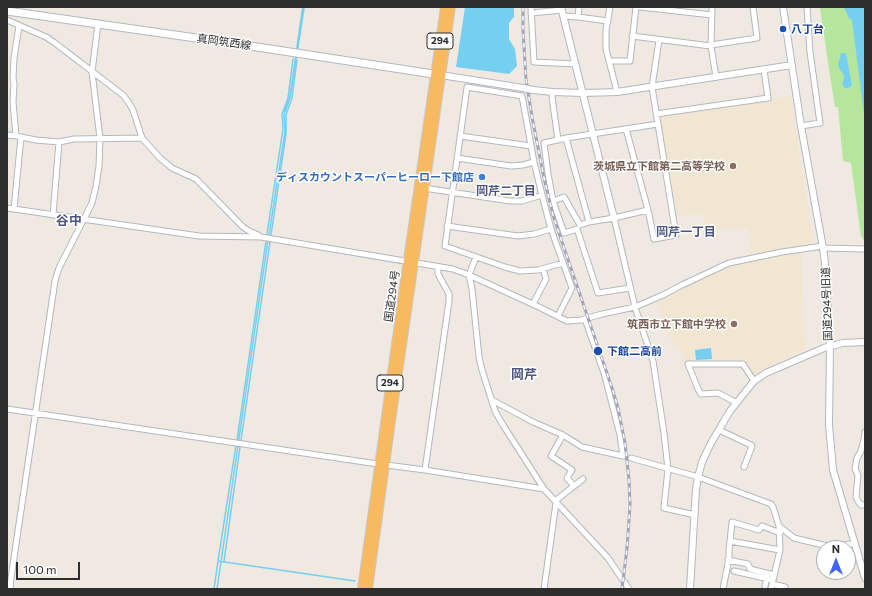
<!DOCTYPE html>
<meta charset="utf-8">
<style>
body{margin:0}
#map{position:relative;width:872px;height:596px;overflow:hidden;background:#efe9e1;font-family:Commissioner,sans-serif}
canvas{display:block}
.frame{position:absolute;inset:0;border:8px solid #2e2e2e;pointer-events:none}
.north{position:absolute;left:816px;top:540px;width:40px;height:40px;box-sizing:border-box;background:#fff;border:1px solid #ababab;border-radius:50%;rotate:0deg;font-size:11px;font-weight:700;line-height:16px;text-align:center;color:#2e2e2e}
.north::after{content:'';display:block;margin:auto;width:14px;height:18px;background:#4264fb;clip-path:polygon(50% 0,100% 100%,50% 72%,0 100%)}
.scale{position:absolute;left:16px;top:562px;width:64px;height:18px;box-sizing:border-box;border:2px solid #2e2e2e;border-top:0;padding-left:5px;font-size:12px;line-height:14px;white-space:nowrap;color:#2e2e2e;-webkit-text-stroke:3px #fff;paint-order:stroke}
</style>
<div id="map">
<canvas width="872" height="596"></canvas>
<div class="frame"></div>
<div class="north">N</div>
<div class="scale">100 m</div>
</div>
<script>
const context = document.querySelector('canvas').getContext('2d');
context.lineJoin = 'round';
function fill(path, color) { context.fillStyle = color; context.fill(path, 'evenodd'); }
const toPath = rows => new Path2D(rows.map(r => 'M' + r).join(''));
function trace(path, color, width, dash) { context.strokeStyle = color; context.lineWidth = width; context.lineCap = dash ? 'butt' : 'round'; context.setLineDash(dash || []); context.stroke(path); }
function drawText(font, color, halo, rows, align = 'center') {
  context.font = font + ' Commissioner,"Noto Sans JP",sans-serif'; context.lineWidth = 3; context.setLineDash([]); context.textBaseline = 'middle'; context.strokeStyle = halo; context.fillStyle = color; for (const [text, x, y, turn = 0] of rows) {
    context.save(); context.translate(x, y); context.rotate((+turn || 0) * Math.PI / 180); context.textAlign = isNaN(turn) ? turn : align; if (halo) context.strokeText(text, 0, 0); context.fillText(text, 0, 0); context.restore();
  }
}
fill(toPath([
 [791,96,813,242,809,246,750,257,748,229,705,229,703,213,671,217,659,118,660,116],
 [801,251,805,350,765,368,759,372,754,377,745,363,686,362,677,345,673,346,673,343,656,301,654,301,683,286,729,265,749,260]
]), '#f0e6d1');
fill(toPath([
 [820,7,865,7,865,242,861,236,851,163,843,161,838,107,835,107,828,63]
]), '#b6e59e');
fill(toPath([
 [302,7,305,7,291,97,286,112,283,111,289,97],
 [465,7,514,7,514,17,509,23,509,39,515,49,517,66,509,74,456,67],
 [844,7,865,7,865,122,852,20,849,18],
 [841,53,844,53,846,54,848,64,852,86,848,88,845,88,842,84,844,79,844,76,843,73,840,70,838,64,840,58],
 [711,348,712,359,696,360,695,350]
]), '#75cff0');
trace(toPath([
 [267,234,283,129,282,114,288,98,293,59],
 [269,235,285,131,284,116,285,110],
 [271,235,286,134,286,115,292,98,297,60],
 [319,249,337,252],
 [342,253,400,263],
 [237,440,266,241],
 [241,440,270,242],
 [218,561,236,445],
 [224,561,240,447],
 [214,589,218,561,355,581],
 [217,589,268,240]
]), '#75cff0', 1.5);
const minor = toPath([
 [531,7,534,62,576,64],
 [610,7,606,30,606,49,617,92],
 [640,7,712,15],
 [712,7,711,46,716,77],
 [531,13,562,10],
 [563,16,578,17,608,21],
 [578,17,579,7],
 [7,20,46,37,55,43,123,95,129,103,133,110,142,138,160,158,172,168,196,179,243,227,249,231,258,235],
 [19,26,14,58,13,78,14,84,13,102,16,136,36,140,59,142,74,139,142,138],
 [632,36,711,46],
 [711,45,757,38,753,7],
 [609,61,630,61,636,7],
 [553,92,552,97,558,140],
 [656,114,768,98,764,70],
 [801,126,820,123,810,52,807,7],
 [626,129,648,210],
 [7,135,16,136],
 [460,136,531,146],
 [566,138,589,222,614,218,648,210,654,239,676,235,652,87,659,40],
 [457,158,511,166,523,165,534,162],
 [424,188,510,201,522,201,542,195],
 [553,201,564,197,580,225,589,222],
 [7,208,199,236,261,237,453,269,469,275,539,307,567,321,581,320,602,314,635,307,663,295,682,285,729,263,782,252,823,246],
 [14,209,21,137],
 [53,215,59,142],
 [614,218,635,307,653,361,664,433,668,469,664,508,695,515],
 [447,226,518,236,534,234,551,229],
 [823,248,865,249],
 [476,257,469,275,472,289,479,357,482,370,495,411,503,425,544,489,608,558,629,589],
 [630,288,598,293,577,229,564,233,553,201,548,174,544,143,566,138,658,124],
 [533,304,546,279,543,269],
 [558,316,572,288,551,229,542,195,534,162,522,96,467,87,445,246,505,267,520,271,538,270,563,263],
 [492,400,533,422,563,435,582,447,623,456,620,435,604,373,585,319],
 [737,403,718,393,701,394,698,389,688,364,743,364,754,381],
 [7,409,371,463,425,470,544,489],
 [719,430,751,445,752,446,744,467],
 [865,432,864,439,861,451,857,458,855,469,858,475,856,497,858,501,861,505,865,505],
 [563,435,551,456,572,470,567,478,574,486],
 [631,458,698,477,771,504,773,507,779,526,780,550,771,589],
 [425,470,449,301,449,294,438,274,438,267],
 [555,501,583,479],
 [779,526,794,538,823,545,836,546,851,544],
 [730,541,780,550],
 [728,560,748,564,750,569,774,575],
 [734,571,773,580],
 [772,584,785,587],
 [765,586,767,578],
 [10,589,11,578,55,281,59,268,92,203,96,186,99,166,100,138,92,72,98,24],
 [544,589,556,503],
 [723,589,729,558,729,551,732,522,759,530,762,526,780,533]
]);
const tertiary = toPath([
 [561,7,614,218],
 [783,7,801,126,823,248,825,263,830,346,829,425,833,470,865,578],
 [441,75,523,88],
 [533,90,553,92,583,93,617,92,792,65],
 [690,589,696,489,698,477,702,462,711,443,730,411,754,381,766,373,824,348,843,343,865,342]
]);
const secondary = toPath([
 [7,11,231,43,440,75]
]);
const trunk = toPath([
 [362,589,402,301,445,7],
 [368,589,391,421,451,7]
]);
trace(minor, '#b4b7c1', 7);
trace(tertiary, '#b4b7c1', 8);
trace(secondary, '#b4b7c1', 9);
trace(trunk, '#c9c9c9', 10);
trace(minor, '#fff', 5);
trace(tertiary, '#fff', 6);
trace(secondary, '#fff', 7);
trace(trunk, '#f8ba60', 8);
const rail = toPath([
 [523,7,523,30,526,79,532,117,544,178,553,215,562,242,613,391,618,408,625,443,629,480,630,505,627,548,622,589]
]);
trace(rail, '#a3a6b8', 3);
trace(rail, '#fff', 1.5, [4.5]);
const tertiaryBridge = toPath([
 [523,88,533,90]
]);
trace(tertiaryBridge, '#b4b7c1', 8, []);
trace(tertiaryBridge, '#fff', 6);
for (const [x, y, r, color] of [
 [783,29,4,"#1a4fb4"],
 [733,166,4,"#8d6e63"],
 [482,177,4,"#3f7fe0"],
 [734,324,4,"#8d6e63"],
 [598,351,5,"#1a4fb4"]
]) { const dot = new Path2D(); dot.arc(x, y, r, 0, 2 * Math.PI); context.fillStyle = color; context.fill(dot); trace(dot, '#fff', 1.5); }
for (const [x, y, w] of [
 [440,41,26],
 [390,383,26]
]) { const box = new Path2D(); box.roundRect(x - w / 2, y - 8, w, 16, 3); context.fillStyle = '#fff'; context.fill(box); trace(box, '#2e2e2e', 1); }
drawText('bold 10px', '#2e2e2e', null, [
 ["294",440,41],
 ["294",390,383]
]);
drawText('bold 11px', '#164399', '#fff', [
 ["八丁台",791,29],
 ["下館二高前",607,351]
], 'left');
drawText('11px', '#2e2e2e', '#fff', [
 ["真岡筑西線",224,42,8],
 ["国道294号",392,296,-82],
 ["国道294号旧道",827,304,-92]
]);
drawText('bold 11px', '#785e54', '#fff', [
 ["茨城県立下館第二高等学校",725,166],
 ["筑西市立下館中学校",726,324]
], 'right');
drawText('bold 11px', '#366cbe', '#fff', [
 ["ディスカウントスーパーヒーロー下館店",474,177]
], 'right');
drawText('bold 12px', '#4d5680', '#fff', [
 ["岡芹二丁目",506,191],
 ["岡芹一丁目",686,232]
]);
drawText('bold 13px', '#4d5680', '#fff', [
 ["谷中",69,221],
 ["岡芹",524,375]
]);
</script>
